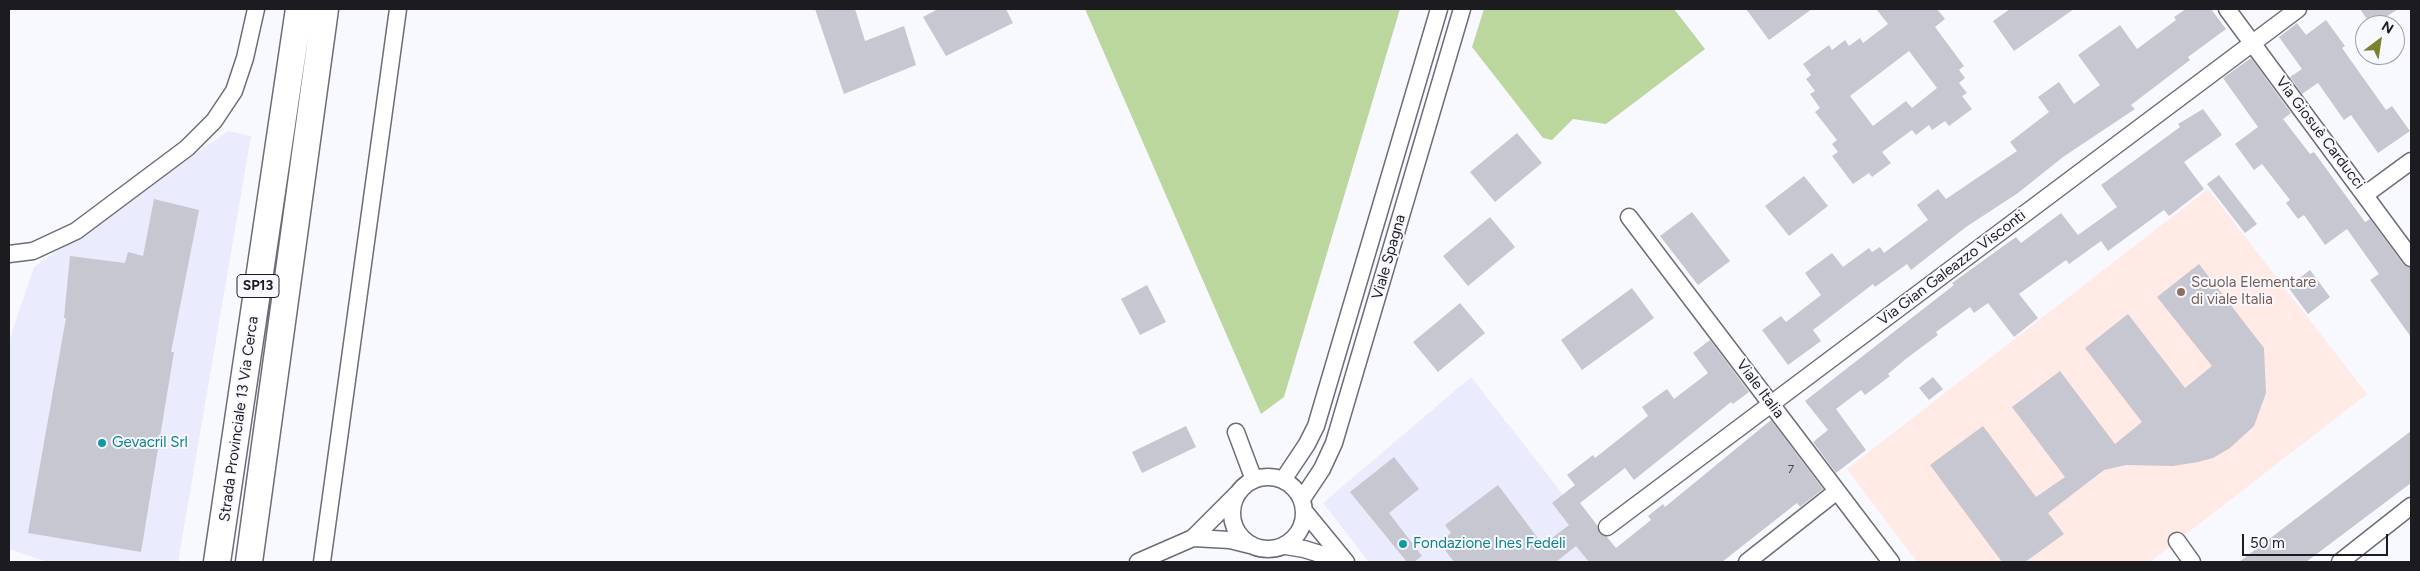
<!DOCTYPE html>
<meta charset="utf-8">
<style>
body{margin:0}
#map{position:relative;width:2420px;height:571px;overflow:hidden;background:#f8f8ff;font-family:Figtree,sans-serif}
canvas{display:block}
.frame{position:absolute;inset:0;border:10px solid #1c1c20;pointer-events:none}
.north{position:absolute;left:2355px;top:15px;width:50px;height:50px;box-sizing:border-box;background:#f8f8ff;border:1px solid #a0a0a6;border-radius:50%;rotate:31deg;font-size:14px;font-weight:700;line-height:20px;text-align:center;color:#1c1c20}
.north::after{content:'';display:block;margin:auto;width:18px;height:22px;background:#7b812c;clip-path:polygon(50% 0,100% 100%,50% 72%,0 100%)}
.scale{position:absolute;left:2242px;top:534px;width:146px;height:22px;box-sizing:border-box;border:2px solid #1c1c20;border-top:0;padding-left:6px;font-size:15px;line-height:18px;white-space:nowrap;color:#1c1c20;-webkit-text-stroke:4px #f8f8ff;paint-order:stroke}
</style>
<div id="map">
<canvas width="2420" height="571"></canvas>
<div class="frame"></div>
<div class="north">N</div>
<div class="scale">50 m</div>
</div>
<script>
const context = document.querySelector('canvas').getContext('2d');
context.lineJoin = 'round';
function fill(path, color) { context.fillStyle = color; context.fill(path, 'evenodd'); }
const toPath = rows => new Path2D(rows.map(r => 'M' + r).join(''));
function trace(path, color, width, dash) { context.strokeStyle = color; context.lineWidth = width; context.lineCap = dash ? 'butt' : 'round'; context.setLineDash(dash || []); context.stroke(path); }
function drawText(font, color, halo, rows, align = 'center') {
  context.font = font + ' Figtree,sans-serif'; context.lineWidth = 4; context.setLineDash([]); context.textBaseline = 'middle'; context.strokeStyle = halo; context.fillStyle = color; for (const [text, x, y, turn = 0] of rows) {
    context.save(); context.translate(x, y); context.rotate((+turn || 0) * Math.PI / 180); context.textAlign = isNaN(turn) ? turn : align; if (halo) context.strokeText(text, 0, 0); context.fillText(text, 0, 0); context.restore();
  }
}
fill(toPath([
 [228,131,251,136,178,562,47,562,9,549,9,341,34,267],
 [1471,377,1616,562,1369,562,1323,503]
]), '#eaecfe');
fill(toPath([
 [2208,189,2367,394,2150,562,1917,562,1847,469]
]), '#ffeae5');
fill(toPath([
 [1085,9,1400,9,1284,397,1261,414],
 [1484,9,1674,9,1705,49,1606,124,1573,119,1552,140,1543,138,1472,47]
]), '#bbd79d');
fill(toPath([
 [815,9,855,9,865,41,904,26,916,65,844,94],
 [938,9,1006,9,1013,23,946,56,923,17],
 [1746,9,1812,9,1769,40],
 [1876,9,1937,9,1945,19,1935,27,1964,66,1959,70,1965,78,1959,83,1967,93,1962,96,1972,109,1949,126,1945,121,1932,130,1929,125,1916,135,1912,130,1882,152,1891,163,1872,177,1869,173,1853,184,1832,156,1838,152,1832,144,1837,140,1815,112,1820,108,1810,94,1815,91,1806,79,1811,75,1803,64,1829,45,1832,50,1845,40,1849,46,1860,38,1863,43,1888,24],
 [1909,51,1937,88,1912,108,1906,101,1873,126,1850,96],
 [2010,9,2074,9,2014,51,1993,21],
 [2186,9,2211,9,2226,29,2188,57,2190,60,2131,105,2135,109,2063,157,2018,193,1966,227,1911,270,1907,264,1875,287,1873,284,1813,330,1821,341,1788,365,1762,330,1781,316,1786,322,1821,295,1805,273,1832,253,1843,267,1869,248,1872,252,1880,247,1884,253,1928,220,1917,205,1938,189,1946,199,2017,151,2010,142,2049,112,2038,97,2059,82,2074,104,2100,85,2078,55,2120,25,2137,49,2176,20,2174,17],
 [2360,9,2398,9,2374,25,2371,25],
 [2326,20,2345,46,2342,48,2386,110,2392,106,2410,131,2378,153,2351,115,2344,120,2318,83,2302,94,2290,77,2302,69,2279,37,2297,23,2306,35],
 [2251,58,2291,113,2283,119,2310,154,2314,152,2365,222,2370,219,2403,264,2411,268,2411,337,2370,280,2379,274,2347,229,2325,245,2304,215,2298,219,2286,203,2290,200,2262,164,2254,170,2235,144,2258,127,2223,78],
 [2203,109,2222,135,2184,162,2204,189,2169,216,2164,210,2108,251,2101,241,2069,264,2066,260,2019,294,2038,318,2014,337,1988,303,1974,313,1970,307,1936,332,1938,335,1907,358,1888,374,1890,376,1865,395,1861,390,1836,409,1866,450,1836,473,1813,442,1828,430,1805,401,1954,285,1952,283,2016,237,2021,243,2061,213,2078,235,2117,207,2101,185,2180,127,2178,124],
 [1517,133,1542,163,1495,202,1470,172],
 [2219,175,2257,224,2245,233,2207,184],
 [1804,176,1828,206,1789,236,1765,206],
 [154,199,199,210,171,352,174,352,141,552,28,533,66,318,64,318,70,256,125,263,128,252,143,256],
 [1692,212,1730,261,1698,285,1660,236],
 [1490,217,1515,247,1468,286,1443,256],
 [2199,264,2264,348,2266,393,2254,426,2230,448,2213,458,2198,462,2173,466,2126,465,2104,470,2048,513,2064,534,2025,562,2002,562,1930,465,1983,426,2036,497,2065,477,2012,407,2060,371,2115,444,2142,422,2085,348,2128,314,2185,388,2212,366,2157,297],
 [2310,270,2330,297,2308,314,2288,287],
 [1147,285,1166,322,1140,335,1121,299],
 [1632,288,1654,318,1582,370,1561,340],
 [1460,303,1485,333,1438,372,1413,342],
 [1710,340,1749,392,1733,404,1731,402,1634,480,1625,468,1580,503,1597,525,1599,533,1607,537,1616,548,1651,520,1648,516,1663,504,1665,507,1771,420,1823,489,1800,507,1797,503,1722,562,1589,562,1576,546,1556,562,1454,562,1439,542,1451,533,1445,525,1498,485,1543,545,1569,525,1552,503,1575,485,1567,475,1593,455,1595,458,1648,416,1642,407,1667,389,1674,399,1708,373,1693,353],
 [1933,377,1943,389,1929,400,1919,388],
 [1186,426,1196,447,1142,473,1132,452],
 [2411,431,2411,483,2306,562,2239,562],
 [1394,457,1419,489,1389,513,1422,556,1414,562,1407,562,1350,492]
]), '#c6c7d1');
const street = toPath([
 [2227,9,2411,258],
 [2366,194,2411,161],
 [1629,217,1891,562],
 [9,254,33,251,76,231,187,148,214,121,234,91,245,58,256,9],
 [1236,432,1254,480],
 '1232 513a36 36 0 1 1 72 0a36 36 0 1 1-72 0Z',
 [1283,480,1307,444,1316,426,1439,9],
 [1302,499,1322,469,1334,443,1462,9],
 [1305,512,1346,562],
 [1607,527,2298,9],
 [1193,538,1230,540,1250,545],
 [2177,541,2192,562],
 [1286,546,1304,549,1346,562],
 [322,562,398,9],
 [1138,562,1193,538,1237,494],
 [1747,562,1837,491],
 [2340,562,2411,506]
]);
const primary = toPath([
 [217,562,299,9],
 [249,562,325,9]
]);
trace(street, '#6c6d76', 19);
trace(primary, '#6c6d76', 29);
trace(street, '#fff', 16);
trace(primary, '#fff', 26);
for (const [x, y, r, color] of [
 [2181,292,5,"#8d6e63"],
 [102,443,5,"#0f9aa8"],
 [1403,544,5,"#0f9aa8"]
]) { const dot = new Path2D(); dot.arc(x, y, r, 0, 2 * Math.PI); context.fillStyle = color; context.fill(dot); trace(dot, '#f8f8ff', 2); }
drawText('12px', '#46474c', null, [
 ["7",1791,469]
]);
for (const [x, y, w] of [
 [258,286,42]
]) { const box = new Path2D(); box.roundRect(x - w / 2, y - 11.5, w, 23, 4); context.fillStyle = '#f8f8ff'; context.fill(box); trace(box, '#1c1c20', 1); }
drawText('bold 14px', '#1c1c20', null, [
 ["SP13",258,286]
]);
drawText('15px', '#1c1c20', '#f8f8ff', [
 ["Via Giosuè Carducci",2320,133,53],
 ["Viale Spagna",1389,257,-74],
 ["Via Gian Galeazzo Visconti",1952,268,-37],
 ["Viale Italia",1760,389,53],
 ["Strada Provinciale 13 Via Cerca",239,419,-82]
]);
drawText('15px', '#785e54', '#f8f8ff', [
 ["Scuola Elementare",2191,283],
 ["di viale Italia",2191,300]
], 'left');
drawText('15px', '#0d838f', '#f8f8ff', [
 ["Gevacril Srl",112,443],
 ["Fondazione Ines Fedeli",1413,544]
], 'left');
</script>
